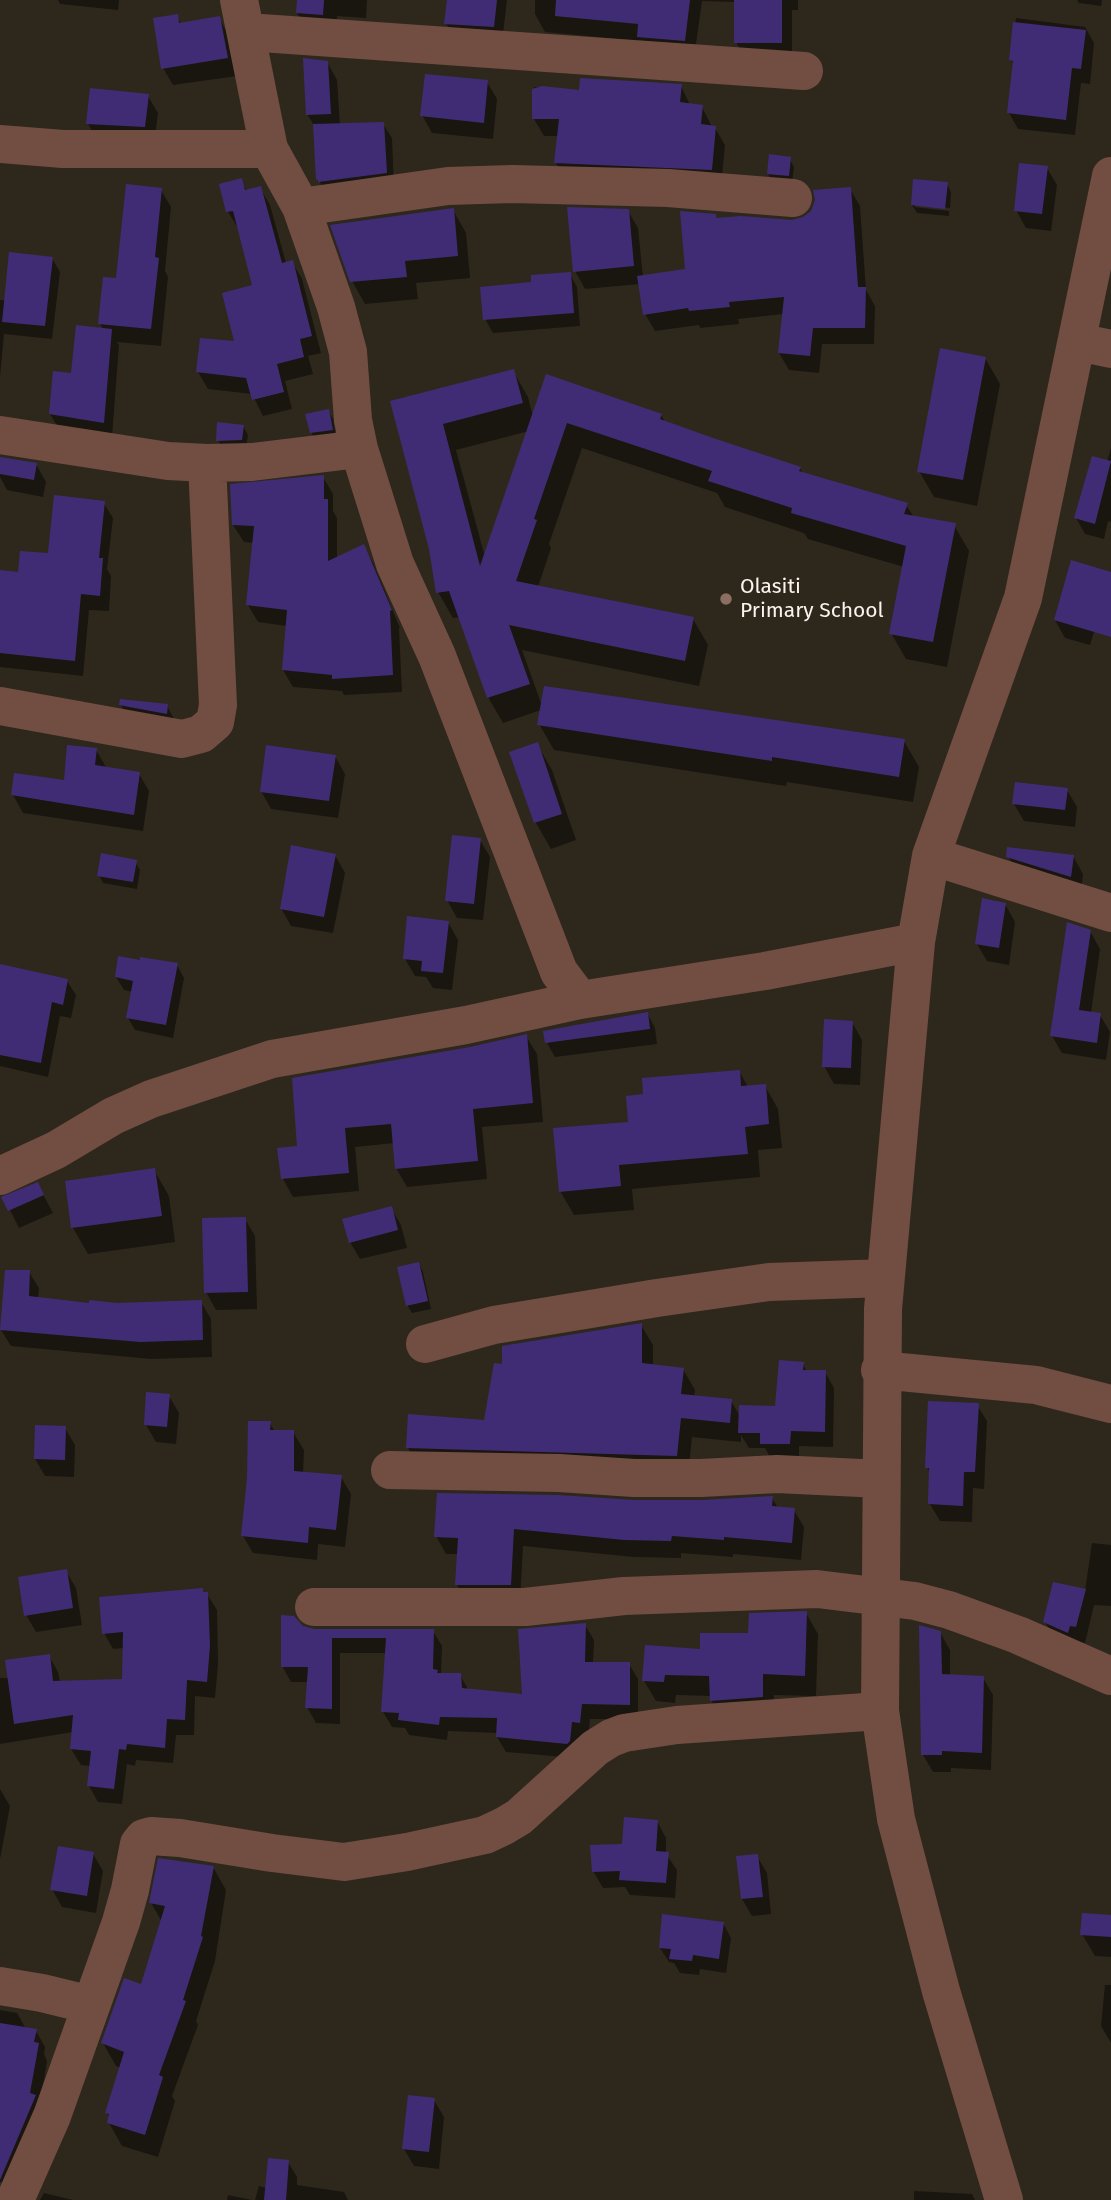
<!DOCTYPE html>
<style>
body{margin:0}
canvas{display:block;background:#2e271c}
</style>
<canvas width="1111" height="2200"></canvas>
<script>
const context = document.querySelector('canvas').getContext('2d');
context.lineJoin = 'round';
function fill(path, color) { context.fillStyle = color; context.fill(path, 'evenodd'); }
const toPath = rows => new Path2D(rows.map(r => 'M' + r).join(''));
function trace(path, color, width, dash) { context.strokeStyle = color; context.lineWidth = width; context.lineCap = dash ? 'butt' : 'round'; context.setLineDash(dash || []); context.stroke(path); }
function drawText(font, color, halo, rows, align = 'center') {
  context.font = font + ' "Fira Sans",sans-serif'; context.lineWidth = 7; context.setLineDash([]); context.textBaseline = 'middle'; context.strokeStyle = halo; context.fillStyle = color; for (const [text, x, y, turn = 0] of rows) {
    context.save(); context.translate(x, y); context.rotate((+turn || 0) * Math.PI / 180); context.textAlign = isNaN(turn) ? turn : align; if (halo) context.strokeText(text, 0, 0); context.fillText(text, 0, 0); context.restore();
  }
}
fill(toPath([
 [58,0,119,0,118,10,60,4],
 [298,0,367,0,366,18,337,16,336,38,311,36,297,13],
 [448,0,507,0,502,42,455,39,446,23],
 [535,0,798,0,798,10,792,10,792,60,746,60,736,42,736,2,702,1,694,58,641,41,545,32,535,14],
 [1077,0,1102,0,1101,6,1079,3],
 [177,16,181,24,219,18,229,36,237,76,173,85,163,68],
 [1016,18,1085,27,1094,43,1090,84,1081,83,1075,135,1018,129,1009,113,1015,66,1011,60],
 [327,62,337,80,340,125,383,124,392,138,394,187,326,193,318,179,315,127,307,114],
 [487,82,497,99,493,139,432,133,422,115],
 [681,86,690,105,702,107,712,127,715,128,725,145,721,186,566,180,556,163,559,136,544,136,534,119,534,87,580,92],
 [148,96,158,113,154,144,98,141,88,124],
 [789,158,794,167,792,183,773,182,768,174],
 [1047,168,1057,185,1051,231,1026,228,1016,210],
 [241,181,247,191,260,188,270,205,286,263,292,262,302,279,321,353,308,356,313,374,285,381,292,409,263,416,252,394,208,389,198,372,236,343,254,287,238,228,228,212],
 [947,184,951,192,950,208,915,204,915,207,949,211,949,216,917,213,912,205],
 [850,189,860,206,866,290,875,306,874,344,822,344,819,373,789,370,779,353,783,314,738,319,739,324,700,328,699,325,655,331,645,314,640,284,585,289,575,271,628,211,638,228,643,277,687,270,715,215,717,220,792,222,804,219],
 [161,190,171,207,165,271,168,277,161,346,117,342,119,345,112,437,59,429,50,414,72,374,103,329,100,323],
 [453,210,466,233,470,278,416,283,418,299,365,304,352,281],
 [52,258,60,272,52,339,4,334,0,377,0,300,6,300],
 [570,274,577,287,580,326,493,333,485,319],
 [985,358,1000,384,977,506,934,497,919,471],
 [513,371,528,397,533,417,661,415,665,422,800,468,803,474,906,505,914,517,954,525,969,551,947,667,906,659,891,633,904,567,808,539,804,533,725,507,717,493,582,448,549,544,551,548,538,587,693,619,708,645,699,686,522,650,542,706,904,741,919,767,913,802,787,782,786,786,554,750,539,724,541,710,503,723,488,697,460,617,453,618,438,592,431,549,392,403],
 [529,431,485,557,456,450],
 [328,411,333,419,336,438,316,441,311,432],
 [243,426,248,435,246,448,223,449,218,440],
 [1111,448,1111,522,1108,521,1104,539,1085,534,1076,518,1107,462],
 [0,459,36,464,46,482,43,497,7,490,0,477],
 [323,477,333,494,333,511,337,518,337,558,363,546,373,563,400,628,399,628,402,692,344,695,342,691,293,687,283,670,287,626,258,622,248,605,254,543,244,542,233,525],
 [103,502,113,518,107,569,111,576,109,611,89,610,83,676,0,667,0,572,20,574,49,555],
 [1111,574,1111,608,1102,606,1090,645,1065,638,1055,620],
 [121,705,167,706,177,724,131,722],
 [537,744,552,770,576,840,551,849,536,823,511,753],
 [96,750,106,767,139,774,149,791,143,831,23,813,13,795,65,782],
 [335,756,345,774,338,818,271,809,261,791],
 [1067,790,1077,807,1075,827,1024,821,1014,804],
 [480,840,490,857,483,920,457,918,447,900],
 [335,855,345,873,333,933,291,926,281,908],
 [1008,856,1073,856,1083,874,1081,894,1018,874],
 [135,862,140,870,137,889,103,883,99,875],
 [1005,904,1015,922,1009,965,987,961,977,944],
 [448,922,458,940,452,990,433,988,426,977,415,976,405,959],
 [1090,931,1100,949,1091,1013,1100,1015,1110,1032,1106,1060,1062,1053,1052,1036],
 [0,964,67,981,76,995,71,1018,60,1016,48,1077,0,1066],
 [177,965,184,978,173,1038,135,1030,128,1018,133,992,124,990,116,977],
 [647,1013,655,1028,657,1044,555,1057,547,1043],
 [852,1022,862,1040,860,1085,834,1084,824,1066],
 [526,1036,537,1054,543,1122,482,1127,487,1179,407,1187,396,1168,394,1143,355,1147,359,1191,293,1197,283,1179,299,1147],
 [739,1071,748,1087,765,1086,778,1109,782,1148,758,1150,760,1177,632,1189,634,1210,574,1215,560,1191,630,1124,645,1096],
 [154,1170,169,1196,175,1242,88,1254,73,1228,67,1182],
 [38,1185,53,1213,19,1228,4,1198],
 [391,1208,401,1225,407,1248,360,1259,350,1242],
 [245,1219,255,1236,257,1309,216,1310,206,1292],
 [419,1264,423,1272,431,1309,412,1313,407,1305],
 [29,1272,39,1288,38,1299,90,1305,201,1302,211,1319,212,1357,151,1359,11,1346,1,1330],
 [641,1325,653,1345,653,1366,683,1369,695,1390,694,1397,731,1401,740,1416,777,1408,803,1364,807,1372,825,1372,834,1388,833,1447,799,1446,799,1460,771,1459,765,1448,749,1448,741,1435,741,1442,692,1437,688,1476,419,1468,408,1448,485,1421,504,1366],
 [169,1396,179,1413,176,1444,156,1442,146,1425],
 [977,1405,987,1421,984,1489,973,1488,972,1522,940,1521,930,1504,930,1473,927,1467],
 [270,1423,275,1432,293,1432,304,1450,303,1474,341,1477,351,1494,345,1547,318,1544,317,1560,253,1553,243,1536],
 [65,1428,75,1445,74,1477,45,1476,35,1459],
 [772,1498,778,1508,794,1510,804,1527,801,1560,733,1554,733,1557,681,1553,681,1558,634,1557,523,1546,520,1602,467,1602,457,1585,459,1554,446,1554,436,1536,634,1502,702,1502],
 [1092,1543,1111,1545,1111,1606,1094,1605,1085,1643,1055,1638,1045,1622,1085,1591],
 [66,1571,76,1588,82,1625,36,1632,26,1615],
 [204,1594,207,1594,217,1610,218,1664,215,1698,195,1696,194,1735,176,1735,173,1763,136,1760,135,1766,127,1764,122,1804,98,1802,89,1786,91,1766,81,1765,71,1749,73,1732,0,1744,0,1678,10,1678,49,1656,58,1672,60,1682,124,1681,124,1648,113,1649,104,1633],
 [806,1613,818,1634,816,1696,774,1695,774,1718,723,1721,711,1700,711,1696,676,1695,675,1703,656,1701,644,1681],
 [585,1625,594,1640,593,1664,629,1664,638,1679,638,1719,590,1719,588,1738,576,1758,506,1752,497,1737,498,1733,448,1731,447,1740,409,1735,405,1728,392,1727,383,1712,387,1653,340,1653,340,1724,316,1723,307,1707,308,1682,291,1682,282,1666,302,1627,314,1631,433,1631,442,1646,441,1675,460,1675,469,1691,524,1696],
 [940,1632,950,1650,950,1676,983,1678,993,1695,991,1770,951,1768,951,1772,933,1772,923,1755],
 [0,1789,10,1806,0,1859],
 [657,1821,666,1838,666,1854,677,1870,675,1898,630,1895,625,1887,603,1888,593,1871],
 [93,1854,103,1871,96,1913,62,1907,52,1889],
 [757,1856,767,1873,771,1914,752,1916,742,1899],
 [213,1867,226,1890,215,1961,196,2021,198,2025,172,2096,175,2101,158,2157,122,2146,109,2123,110,2118,107,2113,121,2068,116,2066,103,2043,142,1986,162,1922,151,1903],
 [1111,1916,1111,1957,1095,1956,1082,1934],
 [723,1923,731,1938,726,1973,700,1969,699,1975,680,1973,674,1963,669,1962,660,1948],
 [1105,1985,1111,1985,1111,2043,1101,2026],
 [0,2010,17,2013,26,2029,36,2031,45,2047,44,2054,47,2061,40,2104,14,2184,0,2182],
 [434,2100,444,2117,439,2169,414,2166,404,2149],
 [288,2162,297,2177,297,2185,344,2192,348,2200,255,2200,259,2186,267,2188],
 [914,2191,972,2194,975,2200,914,2200],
 [44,2193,73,2200,40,2200],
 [228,2195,252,2200,227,2200]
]), '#0007');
fill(toPath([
 [297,0,324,0,323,15,296,13],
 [447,0,497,0,494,27,444,24],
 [556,0,690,0,685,41,637,37,638,24,555,16],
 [734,0,782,0,782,43,734,43],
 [178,14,179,23,220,16,228,58,161,69,153,18],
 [1013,22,1086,30,1081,69,1072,68,1066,120,1007,113,1013,61,1009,60],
 [303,58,328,61,331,114,306,115],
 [425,74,488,80,484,123,420,116],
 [580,78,682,84,680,102,703,105,701,124,716,126,712,170,554,163,559,119,532,119,532,89,542,86,579,90],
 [90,88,149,94,145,127,86,124],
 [384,122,387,173,318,182,318,179,316,180,313,124],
 [769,154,791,157,789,176,767,174],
 [1019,163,1048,166,1042,214,1014,211],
 [242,178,245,190,261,186,282,263,293,260,312,336,300,339,304,357,277,364,284,392,252,400,246,378,196,372,200,338,234,341,222,293,252,285,233,211,226,212,219,184],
 [913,179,948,182,945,209,911,205],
 [126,184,162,188,155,257,159,258,151,329,98,324,103,277,116,278],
 [851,187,858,287,866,287,865,328,813,328,810,356,778,353,784,297,729,302,730,307,689,311,688,308,643,315,637,276,685,269,680,211,716,214,716,218,741,216,792,220,803,217,811,211,815,200,813,190],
 [567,207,629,209,634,266,573,272],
 [454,208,458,256,405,261,407,277,350,282,330,225],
 [9,252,53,257,45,326,2,322],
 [571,272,574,313,483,320,480,287,531,282,531,275],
 [76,325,112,329,104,423,49,414,53,371,71,373],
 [940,348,986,357,963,480,917,472],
 [514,369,523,403,443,424,480,566,546,374,662,414,660,419,713,438,801,467,799,471,908,503,904,514,956,523,933,642,889,634,906,546,791,513,792,508,708,481,712,471,567,423,534,519,537,520,516,581,694,617,685,661,509,625,530,684,487,698,449,591,436,593,429,549,390,401],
 [329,409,333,430,310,433,305,414],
 [217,422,244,425,242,440,216,441],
 [1092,456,1111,461,1095,524,1074,518],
 [0,457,37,463,34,480,0,474],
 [324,475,324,499,328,499,328,561,364,544,392,610,390,611,393,675,332,679,332,675,282,670,287,610,246,605,254,526,232,525,230,484],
 [54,495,105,501,99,558,103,558,100,596,81,594,75,661,0,653,0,570,18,572,20,551,48,553],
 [1071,560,1111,572,1111,637,1054,620],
 [544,686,905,739,899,777,772,757,772,761,537,725],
 [120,699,168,704,167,714,119,705],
 [538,742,562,814,534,823,509,752],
 [67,745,97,748,95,765,140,772,134,815,11,795,14,773,64,780],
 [266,745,336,755,329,801,260,792],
 [1015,782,1068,788,1065,810,1012,804],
 [452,835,481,838,474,904,445,901],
 [291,845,336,854,324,917,280,909],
 [1007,847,1074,855,1071,877,1006,857],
 [101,853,137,860,133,882,97,876],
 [982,898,1006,903,999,948,975,944],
 [407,916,449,921,443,973,421,971,422,961,403,959],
 [1067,922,1091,930,1079,1010,1101,1013,1097,1043,1050,1036],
 [118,956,140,960,140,957,178,963,166,1025,126,1018,133,981,115,977],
 [0,964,68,979,63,1005,52,1002,41,1063,0,1055],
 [648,1012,650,1029,545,1043,543,1031],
 [824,1019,853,1021,851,1068,822,1067],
 [527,1034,533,1103,473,1109,478,1161,395,1169,391,1124,345,1128,349,1173,281,1179,277,1148,297,1146,292,1078,470,1047],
 [740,1070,741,1086,766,1084,769,1124,745,1127,748,1154,619,1165,621,1186,559,1192,553,1128,628,1122,626,1096,643,1094,642,1078],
 [155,1168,162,1216,71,1228,65,1181],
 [38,1182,44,1195,8,1211,1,1197],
 [392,1206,398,1230,349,1243,342,1219],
 [246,1217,248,1292,204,1293,202,1218],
 [419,1262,428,1301,406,1306,397,1267],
 [5,1270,30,1270,29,1296,89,1303,89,1300,117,1303,202,1300,203,1340,140,1342,0,1330],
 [642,1323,642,1363,684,1368,681,1394,732,1399,730,1423,681,1418,677,1456,406,1448,408,1414,484,1420,494,1363,502,1364,502,1346],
 [779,1360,804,1362,803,1370,826,1370,825,1432,791,1431,790,1444,760,1444,760,1433,738,1433,739,1405,775,1406],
 [146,1392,170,1394,167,1427,144,1425],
 [928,1401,979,1403,975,1472,964,1472,963,1506,928,1504,929,1468,925,1468],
 [248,1421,271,1421,270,1430,294,1430,294,1471,342,1475,336,1530,309,1527,308,1543,241,1536,247,1478],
 [35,1425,66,1426,65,1460,34,1459],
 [437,1493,558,1495,634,1500,702,1500,773,1496,772,1506,795,1508,792,1543,724,1537,724,1540,672,1536,671,1541,624,1540,514,1529,511,1585,455,1585,458,1538,434,1537],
 [67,1569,73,1608,24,1616,18,1577],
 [1053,1582,1086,1589,1076,1627,1070,1626,1068,1633,1043,1622],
 [203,1588,203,1592,208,1592,210,1646,207,1682,187,1680,185,1720,167,1719,165,1748,127,1744,126,1750,119,1749,114,1789,87,1786,91,1751,70,1749,73,1715,14,1724,5,1660,50,1654,53,1681,122,1679,123,1632,102,1634,99,1597],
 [807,1611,805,1676,763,1674,763,1697,710,1701,709,1676,665,1675,664,1682,642,1681,645,1645,700,1649,700,1633,748,1633,749,1613],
 [281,1615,294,1616,303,1626,314,1629,434,1629,433,1669,438,1670,437,1673,461,1673,462,1688,522,1694,518,1629,586,1623,585,1662,630,1662,630,1705,582,1704,580,1723,572,1722,570,1741,567,1744,496,1737,497,1718,440,1717,439,1725,398,1720,399,1713,381,1712,386,1638,332,1638,332,1709,305,1708,308,1667,281,1667],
 [919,1625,941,1631,942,1674,984,1676,982,1753,942,1751,942,1755,921,1755],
 [624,1817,658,1820,656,1851,669,1852,666,1883,619,1880,620,1871,592,1872,590,1845,622,1844],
 [58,1846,94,1852,87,1896,50,1890],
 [758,1854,763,1897,741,1899,736,1856],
 [158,1858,214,1866,201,1936,203,1937,183,2000,186,2001,159,2075,163,2077,145,2135,107,2123,109,2114,105,2113,124,2052,101,2043,124,1978,141,1984,165,1906,149,1903],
 [1082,1913,1111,1915,1111,1937,1080,1935],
 [662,1914,724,1922,719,1959,693,1955,692,1961,669,1959,671,1949,659,1948],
 [0,2023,37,2029,34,2042,39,2043,30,2093,36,2095,0,2180],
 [408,2095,435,2098,429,2152,402,2149],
 [268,2158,289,2160,286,2200,264,2200]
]), '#402c75');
trace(toPath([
 [239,0,269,149,301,207,336,307,348,352,353,420,359,449,395,564,437,656,559,972,580,1000],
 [247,32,804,71],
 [0,144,63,149,269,149],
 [301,207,448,186,512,184,668,188,793,198],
 [1078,342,1111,349],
 [0,435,168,461,207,463,252,462,359,449],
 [0,706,182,739,201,734,215,722,218,705,207,463],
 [931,856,1111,913],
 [0,1176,56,1150,113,1116,151,1099,272,1059,466,1025,580,1000,765,971,916,942],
 [425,1344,494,1325,657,1298,769,1282,885,1278],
 [880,1370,1036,1385,1111,1404],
 [390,1470,559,1473,634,1478,701,1478,777,1474,881,1479],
 [314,1607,525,1607,624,1596,817,1589,915,1601,949,1610,1018,1635,1111,1676],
 [0,1986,42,1993,91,2005],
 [15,2200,52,2116,121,1922,130,1890,139,1844,144,1838,151,1836,180,1838,272,1853,344,1862,407,1852,485,1835,504,1826,519,1817,595,1748,611,1738,624,1733,677,1725,880,1711],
 [1004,2200,941,1991,896,1819,880,1711,883,1309,916,942,931,856,1023,598,1111,176]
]), '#724d42', 38);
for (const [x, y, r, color] of [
 [726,599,7,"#8d6e63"]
]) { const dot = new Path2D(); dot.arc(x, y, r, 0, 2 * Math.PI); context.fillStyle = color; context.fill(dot); trace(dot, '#2e271c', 2.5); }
drawText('21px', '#f9f4ed', '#2e271c', [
 ["Olasiti",740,587],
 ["Primary School",740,611]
], 'left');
</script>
